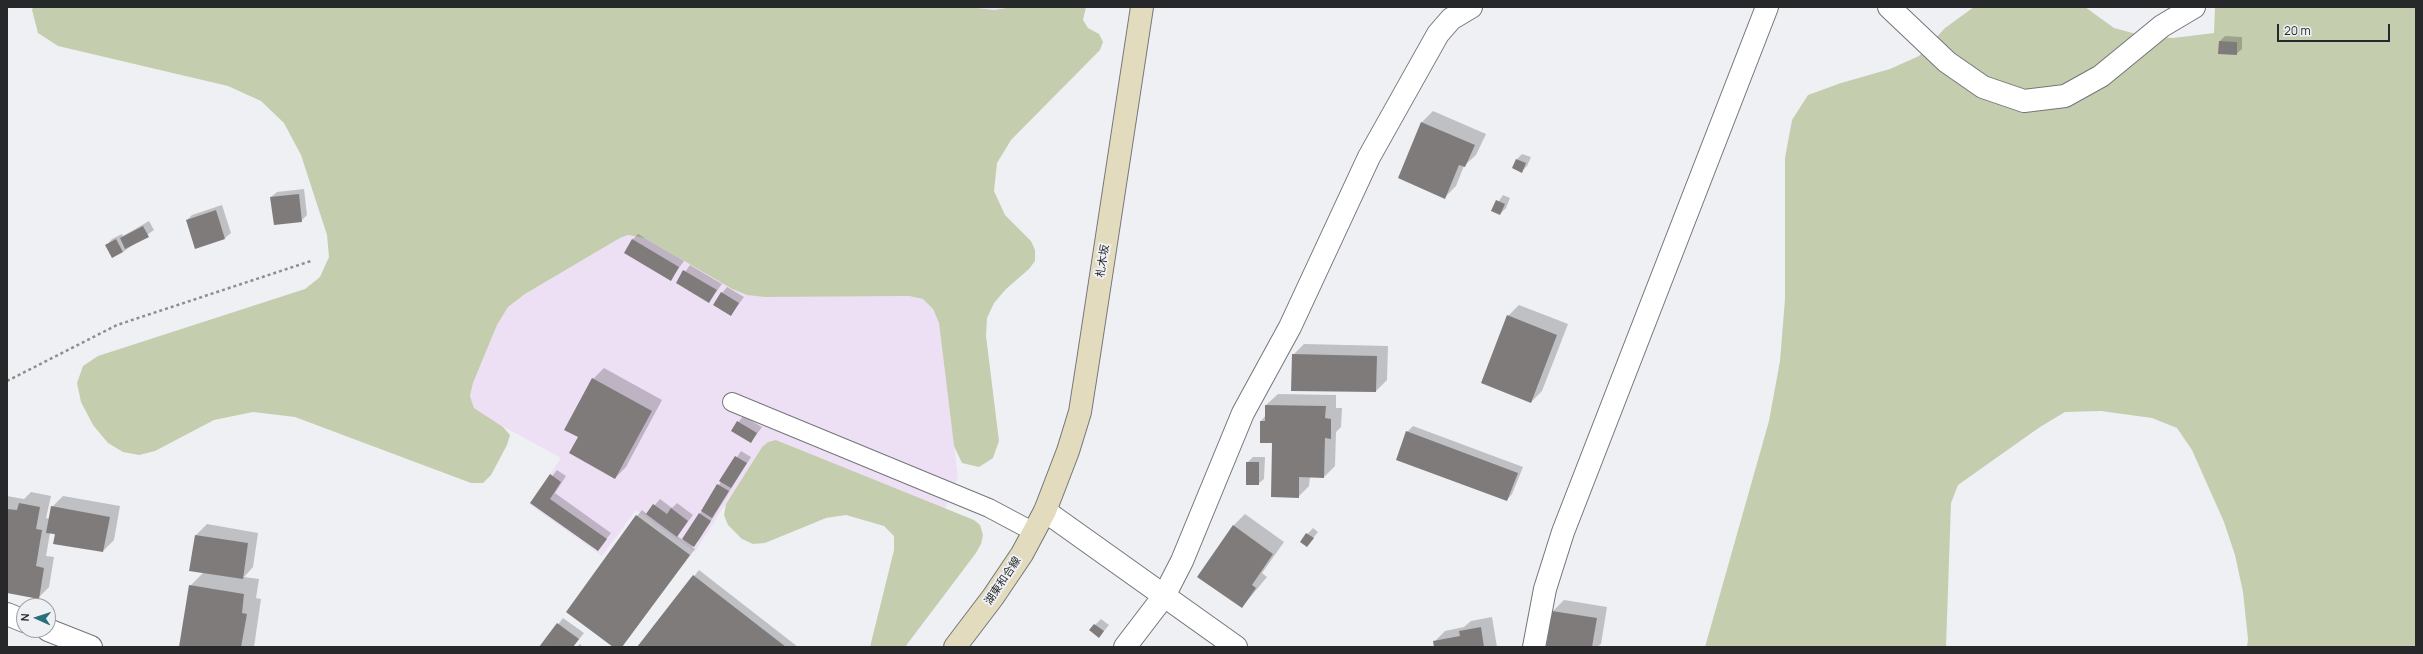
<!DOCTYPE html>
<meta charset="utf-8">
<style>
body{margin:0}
#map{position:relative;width:2423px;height:654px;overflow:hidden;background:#eef0f4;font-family:Manrope,sans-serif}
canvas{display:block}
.frame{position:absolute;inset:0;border:8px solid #272829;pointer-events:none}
.north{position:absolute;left:16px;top:598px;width:40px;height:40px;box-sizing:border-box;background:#eef0f4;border:1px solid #9ea0a3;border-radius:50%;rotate:273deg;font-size:11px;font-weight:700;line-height:16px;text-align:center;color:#272829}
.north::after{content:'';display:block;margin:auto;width:14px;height:18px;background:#296f7d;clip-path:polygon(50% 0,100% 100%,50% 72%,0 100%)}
.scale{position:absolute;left:2277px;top:24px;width:113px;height:18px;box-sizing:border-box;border:2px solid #272829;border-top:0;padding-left:5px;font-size:12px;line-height:14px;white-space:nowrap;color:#272829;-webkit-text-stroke:3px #eef0f4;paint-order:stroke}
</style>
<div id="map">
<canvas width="2423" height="654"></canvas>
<div class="frame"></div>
<div class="north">N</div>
<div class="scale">20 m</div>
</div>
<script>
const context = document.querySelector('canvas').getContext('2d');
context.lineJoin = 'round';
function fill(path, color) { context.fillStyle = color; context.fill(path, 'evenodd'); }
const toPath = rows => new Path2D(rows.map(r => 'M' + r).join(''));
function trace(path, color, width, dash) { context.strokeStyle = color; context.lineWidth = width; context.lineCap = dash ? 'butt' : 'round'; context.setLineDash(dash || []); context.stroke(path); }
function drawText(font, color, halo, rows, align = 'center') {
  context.font = font + ' Manrope,"Noto Sans JP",sans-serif'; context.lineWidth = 4; context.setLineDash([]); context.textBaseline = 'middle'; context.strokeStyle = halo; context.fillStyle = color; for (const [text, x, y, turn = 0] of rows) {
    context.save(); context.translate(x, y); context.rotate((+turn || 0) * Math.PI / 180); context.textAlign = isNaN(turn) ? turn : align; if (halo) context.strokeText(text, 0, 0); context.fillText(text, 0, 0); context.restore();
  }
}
fill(toPath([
 [968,7,1013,7,994,10],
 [628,235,645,238,732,289,747,295,909,296,923,299,933,309,939,323,958,477,945,509,776,440,768,442,762,447,695,552,636,510,602,556,529,504,561,458,482,415,474,408,470,396,473,383,497,325,508,307,525,294,620,238]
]), '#eee0f4');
fill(toPath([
 [33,7,968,7,994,10,1013,7,1086,7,1083,20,1088,28,1099,34,1103,42,1100,50,1011,140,997,163,994,191,1005,215,1031,241,1035,250,1035,261,1029,269,1006,289,994,303,987,318,986,336,999,441,993,458,979,467,962,463,954,446,939,323,933,309,923,299,909,296,765,297,747,295,732,289,645,238,628,235,620,238,525,294,508,307,497,325,473,383,470,396,474,408,503,427,510,435,507,445,491,475,483,483,471,483,295,417,253,412,214,420,155,451,139,455,123,452,108,443,93,425,81,402,77,383,83,366,98,356,305,289,320,277,329,257,327,235,301,155,284,123,261,101,228,86,58,46,38,33,32,10],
 [1974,7,2085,7,2114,28,2144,36,2173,38,2214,33,2215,7,2416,7,2416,647,2247,647,2248,639,2243,592,2235,555,2224,522,2192,450,2177,428,2152,418,2101,411,2065,412,2040,427,1958,485,1951,503,1946,647,1705,647,1769,421,1780,361,1785,299,1785,158,1792,120,1808,95,1841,83,1890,69,1919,56,1945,28],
 [776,440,974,520,980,525,983,535,981,544,976,553,905,647,870,647,894,550,894,536,884,526,846,515,826,518,765,543,753,544,742,539,728,525,724,515,726,504,762,447,768,442]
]), '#c4ceaf');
fill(toPath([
 [2225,36,2242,37,2242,49,2236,54,2219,42],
 [1433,111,1486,134,1476,155,1464,166,1456,186,1445,197,1399,177,1422,122],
 [1522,154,1531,157,1527,166,1522,171,1517,159],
 [304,189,307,215,301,221,271,197,277,192],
 [1503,195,1510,198,1506,208,1500,214,1493,210],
 [222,205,231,233,225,238,195,248,187,220,192,215],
 [149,221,154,230,123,252,107,245,112,239,122,234,123,236],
 [638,234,684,261,671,279,632,240],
 [690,265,722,284,709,301,677,283],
 [727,287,744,297,731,315,722,293],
 [1519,305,1568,324,1542,391,1531,402,1508,316],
 [1304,344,1388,346,1387,380,1376,391,1292,390,1293,355],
 [604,368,662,400,626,467,615,478,593,379],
 [1278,394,1336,395,1336,408,1342,408,1341,427,1336,432,1335,466,1324,477,1310,477,1309,486,1298,497,1273,442,1261,442,1261,421,1266,415,1266,405],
 [743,416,762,427,751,442,732,431],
 [1413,426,1523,467,1512,494,1507,500,1407,432],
 [741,451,751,457,699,540,692,547,695,549,624,644,622,647,615,647,637,516,642,510,647,514,660,499,672,508,677,503,693,515,677,536,683,540],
 [1253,457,1265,457,1264,479,1258,484,1247,463],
 [557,470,566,476,555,493,611,533,598,550,531,503],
 [31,492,51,496,46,518,50,519,52,507,63,496,120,506,114,540,103,551,50,533,46,556,54,557,49,587,38,598,7,592,7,496,24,499],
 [1245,514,1284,542,1262,573,1267,577,1242,607,1198,576,1234,525],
 [207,524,258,533,253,567,244,577,259,579,256,598,261,599,254,647,180,647,190,586,204,572,196,535],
 [1313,528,1318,532,1307,546,1301,541],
 [699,570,798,647,638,647],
 [1564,600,1607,607,1601,644,1597,647,1547,647,1553,611],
 [1492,617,1497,647,1435,647,1434,642,1445,631,1464,627,1471,621],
 [563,618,584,633,573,647,541,647],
 [1101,619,1109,625,1099,637,1090,630],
 [580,644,583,647,577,647]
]), '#0003');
fill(toPath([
 [2219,41,2237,42,2237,55,2218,54],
 [1421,122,1475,145,1465,167,1459,165,1445,199,1398,178],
 [1516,159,1526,163,1522,173,1512,168],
 [299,194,302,222,274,225,270,197],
 [1496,200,1505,204,1500,215,1491,211],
 [216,210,225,239,195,249,186,220],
 [143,226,149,237,125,249,120,238],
 [116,239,123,252,112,258,105,245],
 [632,239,679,267,671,281,624,253],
 [683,270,717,290,709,303,676,283],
 [721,292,739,303,731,316,713,305],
 [1507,315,1557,335,1531,403,1481,383],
 [1292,354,1377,356,1376,392,1291,391],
 [592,378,652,411,615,479,569,453,578,437,564,430],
 [1265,405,1326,406,1325,418,1331,419,1331,439,1325,438,1324,478,1299,477,1299,498,1271,497,1272,443,1260,443,1260,421,1265,421],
 [737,421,757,433,751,443,731,431],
 [1406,431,1518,473,1507,501,1396,460],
 [735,456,747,463,731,488,719,481],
 [1246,462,1259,462,1259,485,1246,485],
 [550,474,561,482,550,499,607,539,598,551,530,503],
 [717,484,729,491,712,518,701,511],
 [19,503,40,507,36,529,42,530,36,566,44,568,39,599,7,593,7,509,17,510],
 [653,504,667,514,671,508,688,521,677,537,646,514],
 [51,506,110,517,103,552,53,544,55,534,46,533],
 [699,513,711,521,694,547,682,539],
 [636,515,690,555,622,647,613,647,566,612],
 [1233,525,1273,554,1252,585,1256,588,1242,608,1197,577],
 [1306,533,1314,538,1307,547,1300,542],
 [195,535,248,543,243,579,189,571],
 [693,575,786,647,637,647],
 [189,585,244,594,242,613,247,614,241,647,179,647],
 [1552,611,1597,618,1592,647,1546,647],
 [557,623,579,639,573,647,539,647],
 [1094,624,1104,631,1099,638,1089,630],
 [1481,627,1484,647,1434,647,1433,641,1460,636,1459,631]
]), '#807b7b');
const service = toPath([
 [732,402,989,508,1034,532]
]);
const minor = toPath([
 [1889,7,1947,62,1983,87,2024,101,2065,96,2101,76,2162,26,2194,7],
 [7,614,24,621],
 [48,630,91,647],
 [1125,647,1164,596,1182,561,1243,413,1290,327,1369,157,1438,34,1451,19,1471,7],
 [1534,647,1545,589,1563,532,1767,7]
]);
const tertiary = toPath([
 [1045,511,1236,647]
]);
const secondary = toPath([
 [955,647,993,597,1022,554,1045,511,1068,451,1080,412,1088,361,1142,7]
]);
trace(service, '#747579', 20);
trace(minor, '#747579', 24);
trace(tertiary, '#747579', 24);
trace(secondary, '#747579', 24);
trace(toPath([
 [7,381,117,325,311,261]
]), '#8c8e90', 2.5, [3, 3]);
trace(service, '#fff', 18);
trace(minor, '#fff', 22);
trace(tertiary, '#fff', 22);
trace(secondary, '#e2dbbd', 22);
drawText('11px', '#272829', '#eef0f4', [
 ["札木坂",1103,261,-81],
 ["湖東和合線",1003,581,-56]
]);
</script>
